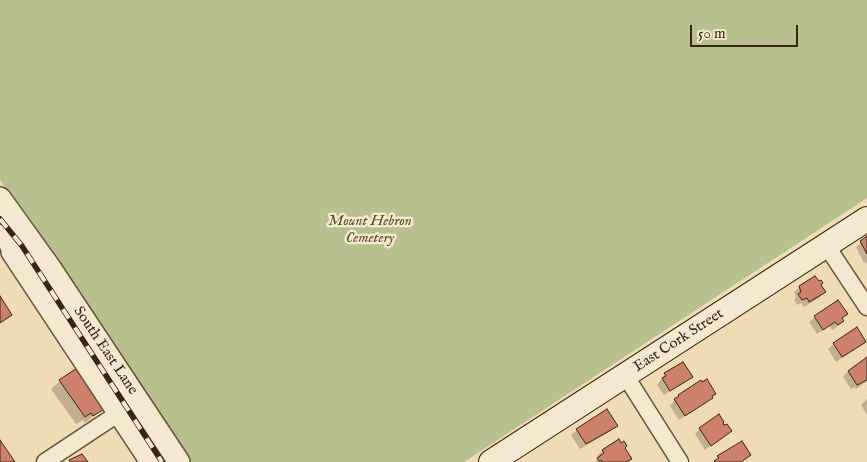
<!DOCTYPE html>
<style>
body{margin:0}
#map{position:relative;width:867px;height:462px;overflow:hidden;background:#f0dbb7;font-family:"IM FELL English",serif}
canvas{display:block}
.scale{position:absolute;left:690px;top:25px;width:108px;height:22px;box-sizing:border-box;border:2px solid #3c2413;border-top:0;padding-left:6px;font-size:15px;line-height:18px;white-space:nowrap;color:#3c2413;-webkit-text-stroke:4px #f5e8d0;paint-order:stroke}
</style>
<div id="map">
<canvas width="867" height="462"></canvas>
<div class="scale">50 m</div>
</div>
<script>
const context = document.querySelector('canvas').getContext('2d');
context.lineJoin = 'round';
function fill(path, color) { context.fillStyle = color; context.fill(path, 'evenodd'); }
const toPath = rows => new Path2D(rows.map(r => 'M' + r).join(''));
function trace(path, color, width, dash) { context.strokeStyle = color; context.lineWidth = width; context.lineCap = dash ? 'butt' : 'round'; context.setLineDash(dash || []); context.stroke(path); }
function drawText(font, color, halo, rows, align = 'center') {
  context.font = font + ' "IM FELL English",serif'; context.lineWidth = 5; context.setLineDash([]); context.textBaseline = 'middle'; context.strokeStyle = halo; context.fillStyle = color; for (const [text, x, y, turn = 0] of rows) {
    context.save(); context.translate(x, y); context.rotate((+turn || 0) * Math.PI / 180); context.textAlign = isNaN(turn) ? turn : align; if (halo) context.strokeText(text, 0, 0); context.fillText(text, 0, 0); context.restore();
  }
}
fill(toPath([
 [0,0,867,0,867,198,464,462,188,462,48,247,0,180]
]), '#b8c08f');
fill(toPath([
 [867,238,867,264,865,262,864,263,856,247],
 [820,285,824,292,819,298,804,307,801,303,797,305,794,300,796,297,794,292,800,287],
 [846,314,837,327,832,330,830,326,817,334,809,322,815,317],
 [865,342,859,347,836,362,828,349,834,344],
 [867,359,867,381,856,389,855,387,851,389,843,377,851,368],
 [80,368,104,407,85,423,83,420,76,424,51,389,60,381],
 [665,374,691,377,686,382,664,395,657,385],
 [701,382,715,393,706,403,679,420,670,406,678,396],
 [867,399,867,415,861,405],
 [721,423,730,431,705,450,695,434,700,429],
 [616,425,611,431,580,449,571,435,577,430],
 [624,448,630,458,627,462,595,462,599,458,597,456,603,450]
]), '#0003');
const building = toPath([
 [867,236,867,254,860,241,867,236],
 [815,276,819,281,821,280,823,283,821,285,826,292,809,302,807,298,802,300,798,294,801,292,799,286,815,276],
 [0,296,12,315,0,323,0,296],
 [838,300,848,314,842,318,844,321,838,325,835,322,823,330,814,316,838,300],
 [857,327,866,342,842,357,833,343,857,327],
 [867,357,867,380,857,385,848,371,867,357],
 [683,362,693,377,670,391,662,378,666,376,664,373,683,362],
 [80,366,106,408,93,416,91,413,85,417,59,380,80,366],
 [707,379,716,394,712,396,713,398,685,416,674,399,679,396,678,395,701,380,702,382,707,379],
 [607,409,618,426,586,444,576,429,607,409],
 [719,414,724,422,723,423,724,425,727,424,732,431,711,446,699,428,719,414],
 [619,439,621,443,624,441,627,446,625,448,632,459,626,462,602,462,601,460,599,461,597,458,604,453,602,450,619,439],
 [0,440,15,462,0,462,0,440],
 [742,441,751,455,741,462,715,462,714,461,719,458,717,456,742,441],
 [82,454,88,462,70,462,69,460,82,454]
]);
fill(building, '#cd806c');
trace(building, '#3c2413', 1);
const minor = toPath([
 [0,233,12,252],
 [826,245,867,307],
 [625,375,680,462],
 [45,462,119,413]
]);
const tertiary = toPath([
 [0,198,51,269,179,462],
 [12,252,151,462]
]);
const secondary = toPath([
 [491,462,867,219]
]);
trace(minor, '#69523c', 19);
trace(tertiary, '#69523c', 24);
trace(secondary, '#3c2413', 26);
trace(minor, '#f5e8d0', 16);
trace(tertiary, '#f5e8d0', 21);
trace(secondary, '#f5e8d0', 24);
const rail = toPath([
 [0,219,22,246,162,462]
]);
trace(rail, '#3c2413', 5.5);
trace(rail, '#f5e8d0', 4, [11]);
drawText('italic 15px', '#5b4b32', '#f5e8d0', [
 ["Mount Hebron",370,222],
 ["Cemetery",370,239]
]);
drawText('15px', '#3c2413', '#f5e8d0', [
 ["East Cork Street",679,341,-33],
 ["South East Lane",105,351,56]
]);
</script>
